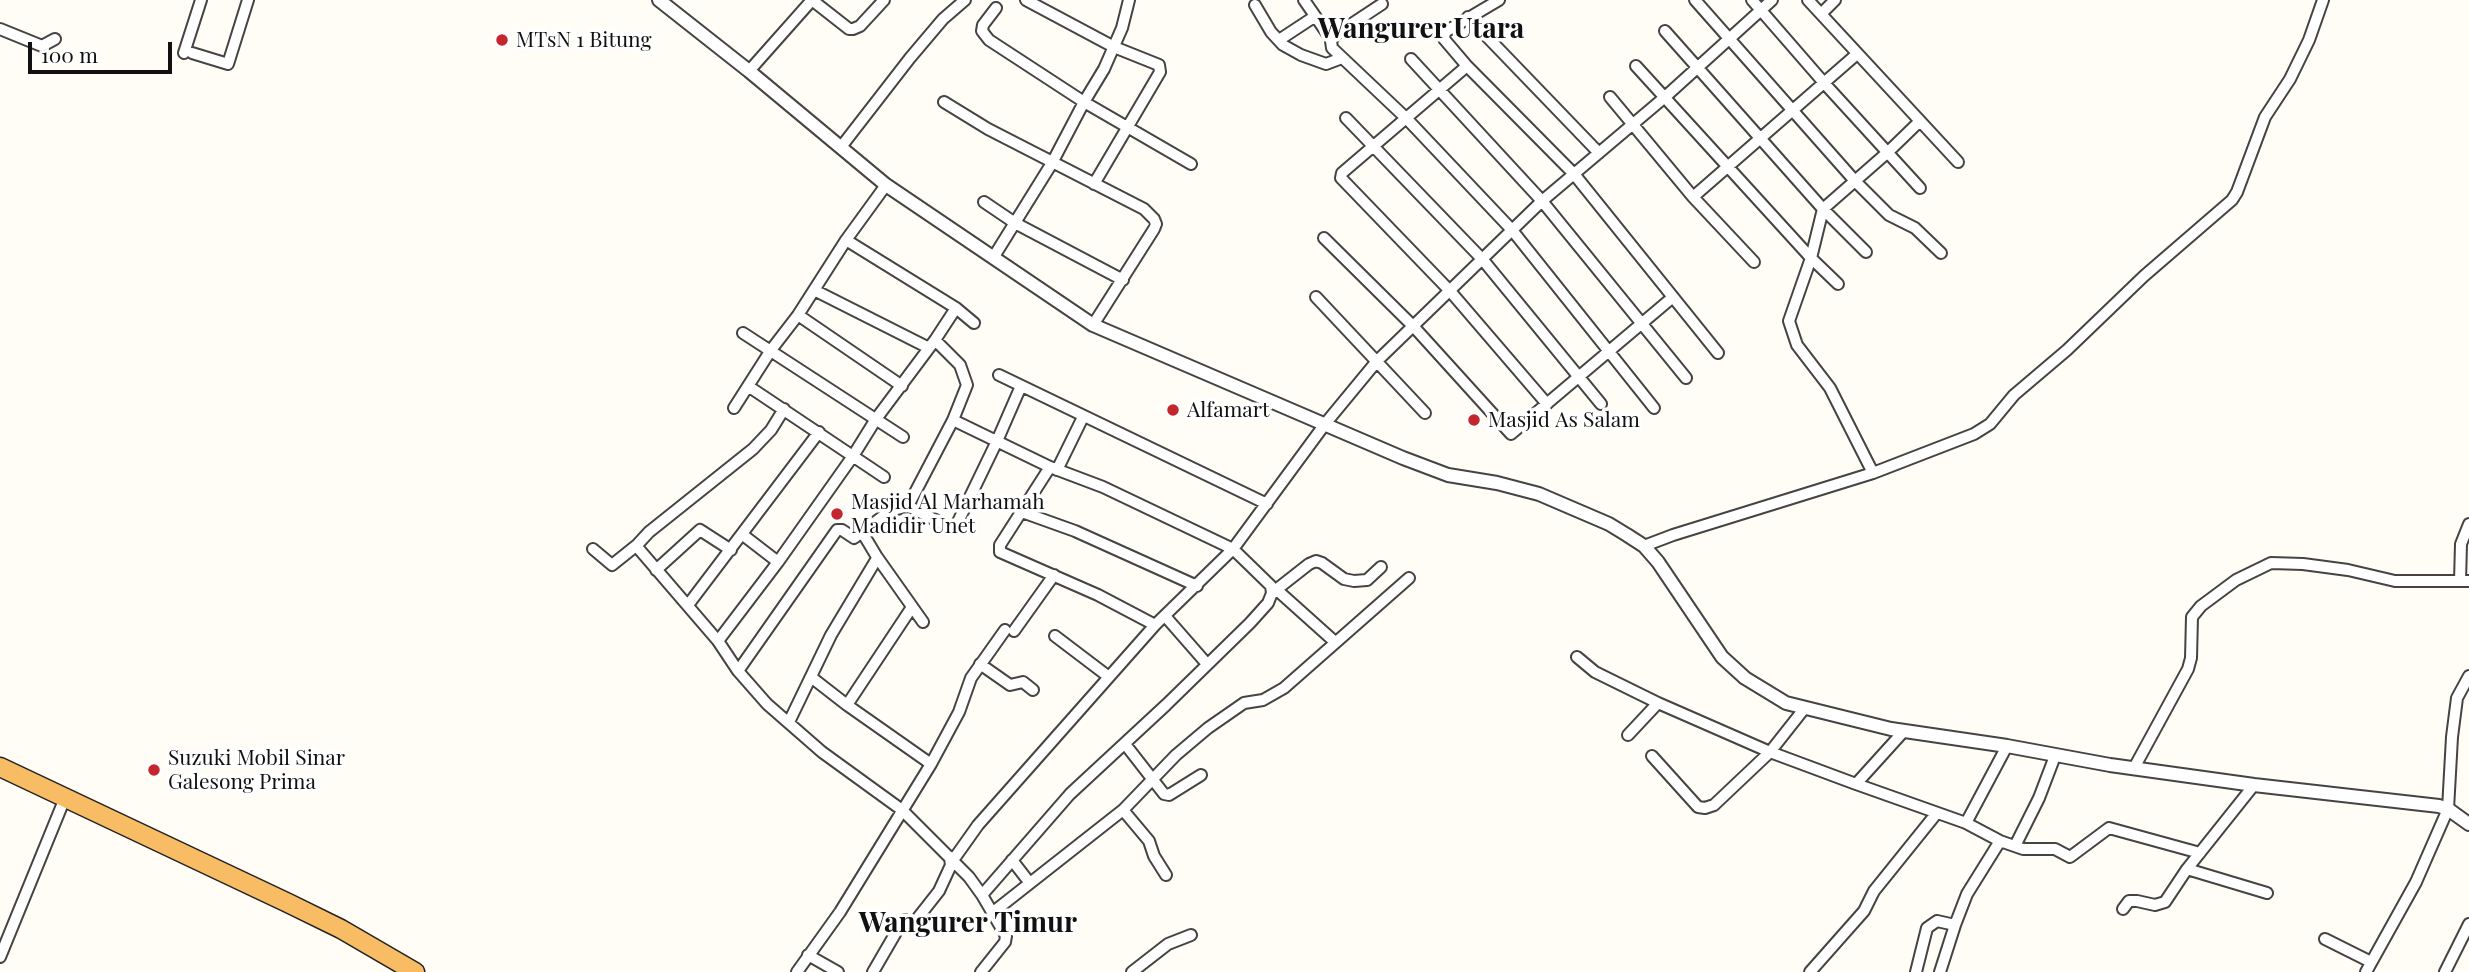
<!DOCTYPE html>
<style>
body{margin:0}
#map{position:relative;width:2469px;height:972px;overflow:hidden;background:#fffdf5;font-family:"Playfair Display",serif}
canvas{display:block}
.scale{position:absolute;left:28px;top:42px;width:144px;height:32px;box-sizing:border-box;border:4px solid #111;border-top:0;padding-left:9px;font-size:21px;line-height:24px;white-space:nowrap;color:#111;-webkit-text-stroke:5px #fff;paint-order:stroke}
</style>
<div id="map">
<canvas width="2469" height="972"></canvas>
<div class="scale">100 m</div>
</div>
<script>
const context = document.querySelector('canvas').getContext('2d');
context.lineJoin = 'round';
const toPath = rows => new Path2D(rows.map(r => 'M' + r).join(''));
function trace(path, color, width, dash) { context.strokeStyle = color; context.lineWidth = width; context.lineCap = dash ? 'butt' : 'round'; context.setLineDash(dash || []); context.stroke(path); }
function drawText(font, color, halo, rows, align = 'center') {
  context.font = font + ' "Playfair Display",serif'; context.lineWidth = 7; context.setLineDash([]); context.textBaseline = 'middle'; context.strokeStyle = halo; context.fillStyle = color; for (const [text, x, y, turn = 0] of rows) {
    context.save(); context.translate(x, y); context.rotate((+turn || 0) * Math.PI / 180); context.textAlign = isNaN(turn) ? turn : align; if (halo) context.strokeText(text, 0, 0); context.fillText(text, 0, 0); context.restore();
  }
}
const minor = toPath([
 [812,0,849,29,853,29,860,26,884,0],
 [1026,0,1114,47,1159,65,1160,72,1094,184],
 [1304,0,1331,39],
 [1499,0,1445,32,1444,39,1467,66,1574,174,1718,353],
 [1695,0,1855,181,1889,215,1915,228,1941,253],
 [1752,0,1825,84,1920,188],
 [1808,0,1958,162],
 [1382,4,1335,35,1331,41,1332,48,1407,119,1512,230,1654,408],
 [1255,5,1271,32,1283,45,1301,55,1326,64,1342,58],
 [996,8,983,25,982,31,989,40,1084,102,1191,164],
 [1821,14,1835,0],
 [1468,17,1599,153],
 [0,29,42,46,55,39],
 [1665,31,1823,209,1866,252],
 [1279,40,1314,17],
 [184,53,201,0],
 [192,53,228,64,248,0],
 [1411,59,1542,201,1686,378],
 [1467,66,1342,173,1341,178,1450,291,1547,404],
 [1636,66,1811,258,1838,284],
 [749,71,812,0],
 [1610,97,1693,197,1754,262],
 [944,102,988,129,1144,209,1154,219,1156,224,1154,229,1093,325],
 [1346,118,1483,260,1601,404],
 [841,147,910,58,943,19,965,0],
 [1693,197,1857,54],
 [984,202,1015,223,1123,280],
 [1324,238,1414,327,1511,434,1673,297],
 [846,240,956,308,974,323],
 [993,258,1052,163,1084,102,1104,69,1122,28,1129,0],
 [814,290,929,348],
 [1316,297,1425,413],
 [798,315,902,386],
 [743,333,903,437],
 [935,340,960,365,967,385,953,420],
 [999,375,1267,504],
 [748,386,884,477],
 [734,408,771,350,798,315,846,240,886,185],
 [784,409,771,430,753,449,649,532,637,545,638,548,718,641,738,671,767,704,822,752,902,810,969,877,982,895],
 [1050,467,1000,545,1000,552,1098,595,1155,625],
 [1057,470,1083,417],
 [1873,473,1830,388,1797,345,1789,321,1811,258,1823,209,1888,152,1920,121],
 [1022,512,1075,531,1197,586],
 [743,535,778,562],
 [1644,546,1673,535,1873,473,1974,434,1990,424,2014,395,2067,350,2144,276,2232,200,2237,192,2265,117,2290,79,2309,40,2323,0],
 [593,549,612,565,637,545],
 [877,557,923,622],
 [656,570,700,530,731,550],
 [2460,581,2461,544,2469,524],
 [1277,590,1335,642],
 [1272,593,1309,564,1316,561,1322,563,1344,579,1354,581,1367,580,1381,567],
 [688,605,819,432],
 [1165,616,1207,664],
 [1014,631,1054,575],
 [1055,636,1109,677],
 [718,641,778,562,853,456,876,419,935,340,956,308],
 [1577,657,1595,672,1658,703,1770,752,1856,784,1904,731],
 [980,664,1010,685,1023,682,1033,690],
 [738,671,837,530,842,530,854,538,890,511,908,506,951,528,955,528,997,441,1021,386],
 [811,677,847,705,912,607],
 [847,705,931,764],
 [789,722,831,635,876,560,877,557,862,532],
 [1628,735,1658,703],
 [1125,744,1164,794,1169,795,1201,775],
 [1652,756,1698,807,1705,808,1714,805,1770,752,1804,709],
 [2134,768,2188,669,2191,658,2192,617,2201,606,2236,580,2271,563,2303,564,2348,570,2395,581,2469,581],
 [1856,784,1966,823,2000,841,2023,849,2055,849,2070,857,2109,828,2200,853],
 [1123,810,1149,841,1154,856,1166,875],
 [1966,823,2007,746],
 [2015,846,2039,798,2055,756],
 [1012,860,1029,882],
 [2187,869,2267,893],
 [2123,909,2129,901,2137,901,2155,905,2165,902,2187,869,2254,785],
 [992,913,1123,810,1176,755,1208,728,1244,703,1263,700,1284,688,1409,578],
 [2325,939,2371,962],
 [808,955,838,972],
 [0,957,65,798],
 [797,972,840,912,931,764,959,712,971,678,1005,630],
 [873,972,902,922,905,920,913,924,939,891,951,865,950,858,956,856,978,825,1155,625,1233,549,1103,487,1050,467,953,420,908,506],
 [981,972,1005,942,1006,936,982,895,1070,794,1166,705,1250,623,1268,603,1272,593,1271,586,1233,549,1325,424,1377,361,1542,201,1665,97,1772,0],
 [1132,972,1168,944,1191,935],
 [1810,972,1864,911,1874,891,1936,814],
 [1916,972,1927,928,1937,921,1955,925,1967,894,2000,841],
 [1940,972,1955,925],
 [2366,972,2416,882,2448,809,2452,737,2457,698,2469,676],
 [2445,972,2469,924]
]);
const tertiary = toPath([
 [659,0,749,71,886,185,1093,325,1403,458,1448,475,1497,483,1539,494,1609,524,1627,535,1644,546,1658,562,1722,657,1745,678,1786,703,1891,729,2007,746,2110,765,2254,785,2439,806,2448,809,2469,824]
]);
const trunk = toPath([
 [0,767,288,903,341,929,415,972]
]);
trace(minor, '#444', 14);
trace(tertiary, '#444', 16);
trace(trunk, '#222', 21);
trace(minor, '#fff', 10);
trace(tertiary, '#fff', 12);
trace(trunk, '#f7bc64', 18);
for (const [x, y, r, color] of [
 [502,40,7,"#c4262e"],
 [1173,410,7,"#c4262e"],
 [1474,420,7,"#c4262e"],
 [837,514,7,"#c4262e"],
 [154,770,7,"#c4262e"]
]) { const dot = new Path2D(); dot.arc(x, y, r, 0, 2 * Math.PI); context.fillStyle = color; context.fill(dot); trace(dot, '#fff', 2.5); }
drawText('21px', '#111', '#fff', [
 ["MTsN 1 Bitung",516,40],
 ["Alfamart",1187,410],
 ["Masjid As Salam",1488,420],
 ["Masjid Al Marhamah",851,502],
 ["Madidir Unet",851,526],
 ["Suzuki Mobil Sinar",168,758],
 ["Galesong Prima",168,782]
], 'left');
drawText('bold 28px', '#111', '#fff', [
 ["Wangurer Utara",1421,29],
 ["Wangurer Timur",968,923]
]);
</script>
